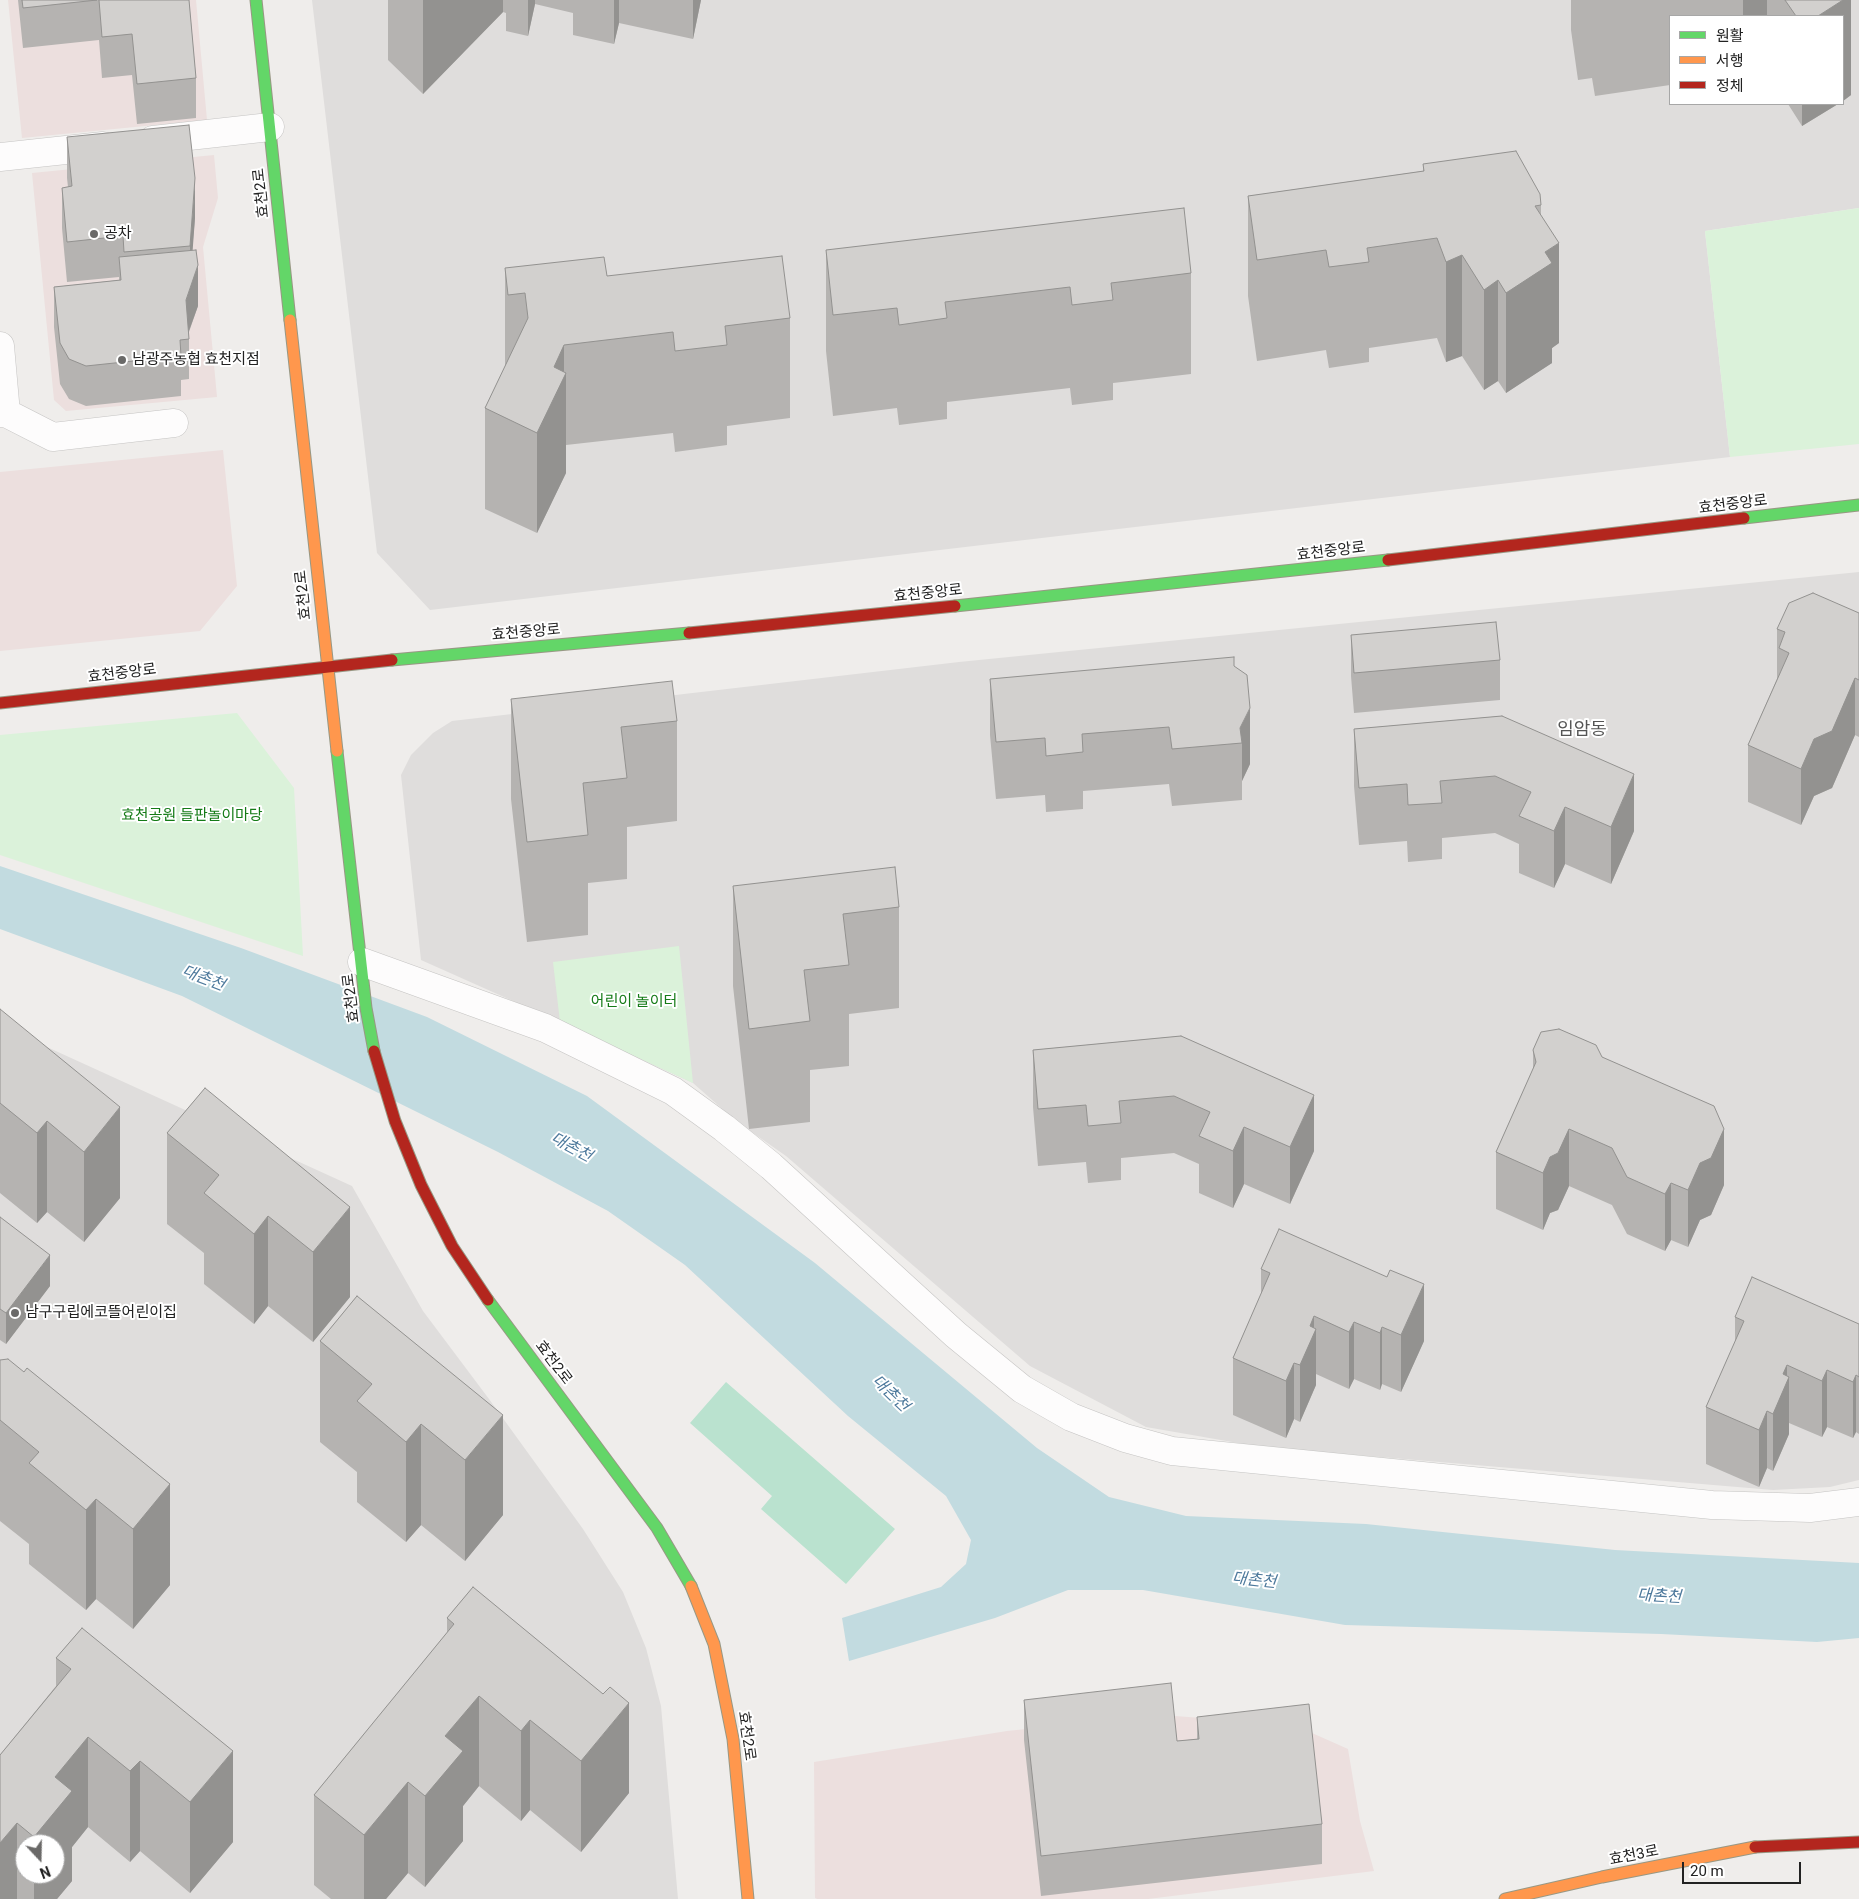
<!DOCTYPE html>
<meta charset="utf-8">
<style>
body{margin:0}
#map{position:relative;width:1859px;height:1899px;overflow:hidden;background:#efedeb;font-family:Roboto,"Noto Sans KR",sans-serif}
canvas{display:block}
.legend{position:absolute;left:1669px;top:15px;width:175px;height:90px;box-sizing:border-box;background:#fff;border:1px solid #a7a7a7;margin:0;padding:6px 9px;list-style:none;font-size:15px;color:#222}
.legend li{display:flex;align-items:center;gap:10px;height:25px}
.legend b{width:25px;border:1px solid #a7a7a7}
.north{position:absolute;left:15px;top:1834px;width:50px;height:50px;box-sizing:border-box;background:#fff;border:1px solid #a7a7a7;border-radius:50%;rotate:159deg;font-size:14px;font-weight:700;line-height:20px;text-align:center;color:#222}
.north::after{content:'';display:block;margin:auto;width:18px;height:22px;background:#6a6968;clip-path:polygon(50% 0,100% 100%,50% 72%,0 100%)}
.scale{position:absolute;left:1682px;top:1862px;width:119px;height:22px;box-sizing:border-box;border:2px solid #222;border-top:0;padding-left:6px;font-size:15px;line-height:18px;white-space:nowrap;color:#222;-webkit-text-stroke:4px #fff;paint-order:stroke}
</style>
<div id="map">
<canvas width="1859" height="1899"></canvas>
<ul class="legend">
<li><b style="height:6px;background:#63d668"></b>원활</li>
<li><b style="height:6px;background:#ff974d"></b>서행</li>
<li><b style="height:6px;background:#b3261e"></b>정체</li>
</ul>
<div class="north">N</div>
<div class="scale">20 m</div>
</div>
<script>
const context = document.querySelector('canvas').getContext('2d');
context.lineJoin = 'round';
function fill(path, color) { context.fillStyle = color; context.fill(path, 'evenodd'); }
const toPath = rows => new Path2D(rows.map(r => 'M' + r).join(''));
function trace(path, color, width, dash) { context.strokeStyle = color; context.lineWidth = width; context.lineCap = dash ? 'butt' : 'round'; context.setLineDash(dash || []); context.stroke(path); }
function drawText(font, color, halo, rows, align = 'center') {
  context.font = font + ' Roboto,"Noto Sans KR",sans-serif'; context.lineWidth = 4; context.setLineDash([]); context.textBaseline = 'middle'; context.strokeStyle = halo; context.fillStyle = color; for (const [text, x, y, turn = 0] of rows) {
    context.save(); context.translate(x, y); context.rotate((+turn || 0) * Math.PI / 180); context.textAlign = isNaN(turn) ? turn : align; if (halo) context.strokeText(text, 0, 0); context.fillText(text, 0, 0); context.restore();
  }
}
fill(toPath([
 [312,0,1859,0,1859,208,1705,231,1730,457,430,610,377,553],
 [1670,16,1843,16,1843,104,1670,104],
 [1859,572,1859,1480,1830,1487,1773,1490,1261,1447,1146,1427,1030,1366,786,1156,736,1121,693,1083,560,1022,421,960,401,775,411,755,433,733,452,721,959,662],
 [0,1032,25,1037,352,1186,423,1311,489,1399,583,1529,623,1592,646,1648,661,1706,678,1899,0,1899],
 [25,1844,55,1844,55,1874,25,1874]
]), '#dfdddc');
fill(toPath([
 [8,0,196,0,207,120,22,138],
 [214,155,218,198,203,247,217,397,66,411,54,400,32,173],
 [223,450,237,586,200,631,0,651,0,472],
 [1161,1715,1243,1721,1312,1733,1348,1749,1360,1821,1374,1871,1148,1899,817,1899,815,1898,814,1762,1007,1731]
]), '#ecdfde');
fill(toPath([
 [1859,208,1859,444,1730,457,1705,231],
 [237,713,294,788,303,956,0,855,0,735],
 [679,946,693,1083,560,1022,553,962]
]), '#dbf2da');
fill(toPath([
 [726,1382,895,1529,846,1584,761,1509,772,1496,690,1423]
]), '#bae2cf');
fill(toPath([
 [0,866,241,948,427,1017,587,1096,815,1263,1037,1448,1109,1497,1186,1516,1366,1524,1615,1550,1859,1563,1859,1638,1817,1642,1661,1634,1345,1625,1143,1590,1068,1590,995,1618,849,1661,842,1618,941,1587,966,1564,971,1540,946,1496,848,1416,685,1265,608,1211,498,1152,182,996,0,929]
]), '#c2dbe0');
const street = toPath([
 [153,140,270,127],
 [0,157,103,146],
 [0,346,6,413,0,413],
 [6,413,53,437,174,423],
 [362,962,545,1028,673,1091,724,1128,771,1166,956,1335,1022,1389,1071,1417,1125,1438,1172,1451,1712,1505,1810,1508,1859,1502]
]);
const fast = toPath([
 [256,0,290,320],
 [1744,518,1859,505],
 [955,606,1388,560],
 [392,660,689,633],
 [337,751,366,1008,374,1051],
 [488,1300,657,1528,691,1586]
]);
const slow = toPath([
 [290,320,337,751],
 [691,1586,714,1644,733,1739,748,1899],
 [1505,1899,1602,1877,1755,1847]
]);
const jam = toPath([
 [1388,560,1744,518],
 [689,633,955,606],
 [0,703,392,660],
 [374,1051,395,1121,421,1185,452,1246,488,1300],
 [1755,1847,1859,1842]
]);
trace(street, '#c5c4c3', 29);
trace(fast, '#989884', 13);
trace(slow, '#989884', 13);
trace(jam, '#989884', 13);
trace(street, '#fdfcfc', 28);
trace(fast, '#63d668', 11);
trace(slow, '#ff974d', 11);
trace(jam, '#b3261e', 11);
fill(toPath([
 [18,0,189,0,196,78,196,118,137,124,132,75,102,78,99,40,23,48],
 [388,0,701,0,693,39,619,23,614,44,573,35,573,13,535,4,528,36,506,31,506,13,503,12,423,94,388,60],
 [1571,0,1851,0,1851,95,1843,101,1843,16,1670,16,1670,85,1595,96,1592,78,1578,80,1571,30],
 [1788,104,1838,104,1802,126],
 [67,137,195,218,192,250,198,306,189,332,189,379,181,380,181,396,86,406,69,399,60,384,54,327,54,287,119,280,119,277,67,282,62,228,62,188,68,187,67,178],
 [1423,164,1541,205,1541,215,1559,343,1552,348,1552,363,1506,393,1498,381,1484,390,1462,356,1446,362,1437,338,1369,348,1369,362,1329,368,1326,350,1257,361,1248,296,1248,196,1423,171],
 [826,250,1191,273,1191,374,1113,383,1113,400,1072,405,1070,388,947,402,947,419,899,425,897,408,833,416,826,351],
 [505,268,607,276,790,318,790,418,727,426,727,445,675,452,673,433,566,445,566,473,537,533,485,509,485,408,505,367],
 [1859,613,1859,737,1855,735,1832,788,1814,796,1801,825,1748,802,1748,745,1777,679,1777,629],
 [1351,635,1500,660,1500,700,1354,713,1351,676],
 [1234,666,1250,764,1242,781,1242,800,1172,806,1169,784,1083,791,1083,809,1046,812,1045,795,996,799,990,735,990,679],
 [511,699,677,721,677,821,627,827,627,879,588,883,588,935,527,942,511,799],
 [1502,716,1634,831,1611,884,1565,864,1554,888,1519,873,1519,844,1495,833,1442,838,1442,859,1408,862,1407,841,1359,845,1354,786,1354,729],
 [733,886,899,907,899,1008,849,1014,849,1066,810,1070,810,1122,749,1129,733,986],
 [0,1009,120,1198,84,1242,47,1212,37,1223,0,1193],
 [1181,1036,1314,1151,1290,1204,1244,1184,1233,1208,1199,1193,1199,1164,1174,1153,1121,1158,1121,1180,1088,1183,1086,1162,1038,1166,1033,1107,1033,1050],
 [1533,1050,1602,1057,1724,1185,1711,1215,1700,1220,1688,1247,1671,1240,1665,1251,1627,1234,1612,1205,1569,1186,1558,1210,1550,1213,1543,1230,1496,1209,1496,1152,1533,1069],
 [205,1088,350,1297,313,1342,268,1306,254,1324,204,1284,204,1253,167,1224,167,1133],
 [0,1217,50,1286,6,1344,0,1340],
 [1261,1269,1424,1341,1401,1392,1382,1384,1380,1390,1354,1379,1349,1389,1316,1374,1316,1385,1300,1422,1294,1419,1286,1438,1233,1415,1233,1358,1261,1294],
 [357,1296,503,1515,465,1561,421,1525,406,1542,357,1502,357,1472,320,1442,320,1341],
 [1735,1317,1859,1324,1859,1434,1856,1432,1853,1438,1827,1427,1822,1437,1789,1423,1789,1434,1773,1471,1767,1468,1759,1487,1706,1464,1706,1407,1735,1342],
 [0,1360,24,1372,170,1484,170,1585,133,1629,96,1599,86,1610,29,1564,29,1544,0,1521],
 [473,1587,629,1793,581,1852,530,1810,521,1821,479,1786,463,1806,463,1841,425,1887,408,1873,386,1899,331,1899,314,1885,314,1795,447,1633,447,1618],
 [82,1628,233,1842,190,1893,140,1851,130,1862,88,1827,72,1847,72,1881,57,1899,0,1899,0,1755,56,1686,56,1658],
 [25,1844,55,1844,55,1874,25,1874],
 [1024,1700,1177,1741,1197,1739,1197,1717,1322,1824,1322,1864,1041,1896,1024,1740]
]), '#b5b3b1');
fill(toPath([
 [423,0,503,0,503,12,423,94],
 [528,0,535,0,535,4,528,36],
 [614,0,619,0,619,23,614,44],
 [693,0,701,0,693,39],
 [1743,0,1767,0,1767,16,1743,16],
 [1843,0,1851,0,1851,95,1843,101,1843,16,1818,16],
 [1802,104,1838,104,1802,126],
 [195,178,195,218,190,286,190,246],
 [1559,243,1559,343,1552,348,1552,363,1506,393,1506,293,1545,252],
 [1462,255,1462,356,1446,362,1446,262],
 [198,265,198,306,186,339,186,300],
 [1498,280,1498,381,1484,390,1484,290],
 [564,345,564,375,566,373,566,473,537,533,537,433,554,367],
 [1855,678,1855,735,1832,788,1814,796,1801,825,1801,769,1814,739],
 [1250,708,1250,764,1242,781,1242,743,1240,728],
 [1634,774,1634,831,1611,884,1611,827],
 [1565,807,1565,864,1554,888,1554,831],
 [1314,1095,1314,1151,1290,1204,1290,1147],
 [120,1107,120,1198,84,1242,84,1152],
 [47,1121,47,1212,37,1223,37,1133],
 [1244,1127,1244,1184,1233,1208,1233,1151],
 [1569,1129,1569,1186,1558,1210,1550,1213,1543,1230,1543,1173,1550,1157],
 [1724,1129,1724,1185,1711,1215,1700,1220,1688,1247,1688,1190,1700,1163],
 [1671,1183,1671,1240,1665,1251,1665,1194],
 [350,1207,350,1297,313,1342,313,1252],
 [268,1216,268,1306,254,1324,254,1234],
 [50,1255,50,1286,6,1344,6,1313],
 [1424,1284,1424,1341,1401,1392,1401,1335],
 [1314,1316,1314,1332,1316,1329,1316,1385,1300,1422,1300,1365,1310,1326],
 [1354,1322,1354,1379,1349,1389,1349,1332],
 [1382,1327,1382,1384,1380,1390,1380,1333],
 [1294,1363,1294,1419,1286,1438,1286,1381],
 [1787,1365,1787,1381,1789,1377,1789,1434,1773,1471,1773,1414,1783,1374],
 [1827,1370,1827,1427,1822,1437,1822,1381],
 [1856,1375,1856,1432,1853,1438,1853,1382],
 [1767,1411,1767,1468,1759,1487,1759,1430],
 [503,1415,503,1515,465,1561,465,1460],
 [421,1424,421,1525,406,1542,406,1442],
 [170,1484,170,1585,133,1629,133,1529],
 [96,1499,96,1599,86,1610,86,1510],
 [479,1696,479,1786,463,1806,463,1841,425,1887,425,1796,445,1736],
 [629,1703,629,1793,581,1852,581,1761],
 [530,1720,530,1810,521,1821,521,1731],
 [88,1737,88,1827,72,1847,72,1881,57,1899,34,1899,34,1874,55,1874,55,1844,34,1844,34,1837,55,1777],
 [233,1751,233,1842,190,1893,190,1802],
 [140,1761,140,1851,130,1862,130,1771],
 [408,1782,408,1873,386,1899,364,1899,364,1835],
 [17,1823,17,1899,0,1899,0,1843]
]), '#939290');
const building = toPath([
 [22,0,97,0,23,8,22,0],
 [99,0,189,0,196,78,137,84,132,34,102,37,99,0],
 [1785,0,1843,0,1818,16,1796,16,1785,0],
 [189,125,195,178,190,246,124,252,123,236,67,242,62,188,72,186,67,137,189,125],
 [1516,151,1540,194,1541,205,1535,206,1559,243,1545,252,1552,263,1506,293,1498,280,1484,290,1462,255,1446,262,1437,238,1367,248,1369,262,1329,267,1326,250,1257,260,1248,196,1424,171,1423,164,1516,151],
 [1184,208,1191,273,1111,283,1113,300,1072,305,1070,287,945,302,947,318,899,325,897,308,833,315,826,250,1184,208],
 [196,250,198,265,186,300,189,339,180,340,181,356,86,366,69,359,60,343,54,287,121,280,119,257,196,250],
 [782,256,790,318,725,326,727,345,675,351,673,332,564,345,554,367,566,373,537,433,485,408,528,318,525,293,508,295,505,268,604,257,607,276,782,256],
 [1813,593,1859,613,1859,680,1855,678,1832,731,1814,739,1801,769,1748,745,1789,653,1779,648,1785,632,1777,629,1789,603,1813,593],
 [1496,622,1500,660,1354,673,1351,635,1496,622],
 [1234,657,1234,666,1247,675,1250,708,1240,728,1242,743,1172,749,1169,727,1082,734,1083,752,1046,756,1045,738,996,742,990,679,1234,657],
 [672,681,677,721,621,727,627,778,583,783,588,835,527,842,511,699,672,681],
 [1502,716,1634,774,1611,827,1565,807,1554,831,1519,816,1531,792,1495,776,1440,781,1442,803,1408,805,1407,784,1359,788,1354,729,1502,716],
 [895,867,899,907,843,914,849,965,804,970,810,1021,749,1029,733,886,895,867],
 [0,1009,120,1107,84,1152,47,1121,37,1133,0,1103,0,1009],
 [1559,1029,1596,1045,1602,1057,1714,1106,1724,1129,1711,1158,1700,1163,1688,1190,1671,1183,1665,1194,1627,1177,1612,1148,1569,1129,1558,1153,1550,1157,1543,1173,1496,1152,1536,1062,1533,1050,1541,1032,1559,1029],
 [1181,1036,1314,1095,1290,1147,1244,1127,1233,1151,1199,1136,1210,1112,1174,1096,1119,1101,1121,1123,1088,1126,1086,1105,1038,1109,1033,1050,1181,1036],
 [205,1088,350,1207,313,1252,268,1216,254,1234,204,1193,219,1175,167,1133,205,1088],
 [0,1217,50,1255,6,1313,0,1309,0,1217],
 [1279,1229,1387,1277,1390,1270,1424,1284,1401,1335,1382,1327,1380,1333,1354,1322,1349,1332,1314,1316,1310,1326,1316,1329,1300,1365,1294,1363,1286,1381,1233,1358,1270,1273,1261,1269,1279,1229],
 [1752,1277,1859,1324,1859,1377,1856,1375,1853,1382,1827,1370,1822,1381,1787,1365,1783,1374,1789,1377,1773,1414,1767,1411,1759,1430,1706,1407,1744,1321,1735,1317,1752,1277],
 [357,1296,503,1415,465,1460,421,1424,406,1442,357,1401,372,1384,320,1341,357,1296],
 [8,1359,24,1372,27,1368,170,1484,133,1529,96,1499,86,1510,29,1463,39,1452,0,1420,0,1360,8,1359],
 [473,1587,603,1694,610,1687,629,1703,581,1761,530,1720,521,1731,479,1696,445,1736,463,1751,425,1796,408,1782,364,1835,314,1795,454,1624,447,1618,473,1587],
 [82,1628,233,1751,190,1802,140,1761,130,1771,88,1737,55,1777,72,1791,34,1837,17,1823,0,1843,0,1755,71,1669,56,1658,82,1628],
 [1171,1683,1177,1741,1199,1739,1197,1717,1309,1704,1322,1824,1041,1856,1024,1700,1171,1683]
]);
fill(building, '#d2d0ce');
trace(building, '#939290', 1);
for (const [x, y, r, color] of [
 [94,234,5,"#6a6968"],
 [122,360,5,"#6a6968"],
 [15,1313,5,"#6a6968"]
]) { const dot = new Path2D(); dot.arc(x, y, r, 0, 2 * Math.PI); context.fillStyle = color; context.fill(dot); trace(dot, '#fff', 2); }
drawText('15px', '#222', '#fff', [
 ["효천2로",262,193,-96],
 ["효천중앙로",1733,505,-7],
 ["효천중앙로",1331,552,-7],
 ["효천중앙로",928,594,-6],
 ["효천2로",304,595,-96],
 ["효천중앙로",526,633,-5],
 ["효천중앙로",122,674,-7],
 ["효천2로",352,998,-97],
 ["효천2로",553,1363,53],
 ["효천2로",746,1736,82],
 ["효천3로",1634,1856,-11]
]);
drawText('15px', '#222', '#fff', [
 ["공차",104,234],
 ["남광주농협 효천지점",132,360],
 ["남구구립에코뜰어린이집",25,1313]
], 'left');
drawText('15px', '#157b17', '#fff', [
 ["효천공원 들판놀이마당",192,816],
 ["어린이 놀이터",634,1002]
]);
drawText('italic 16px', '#4d799c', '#fff', [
 ["대촌천",203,979,21],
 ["대촌천",571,1148,28],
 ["대촌천",890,1394,44],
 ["대촌천",1254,1581,6],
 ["대촌천",1659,1597,3]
]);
drawText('18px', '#555', '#fff', [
 ["임암동",1582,730]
]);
</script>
